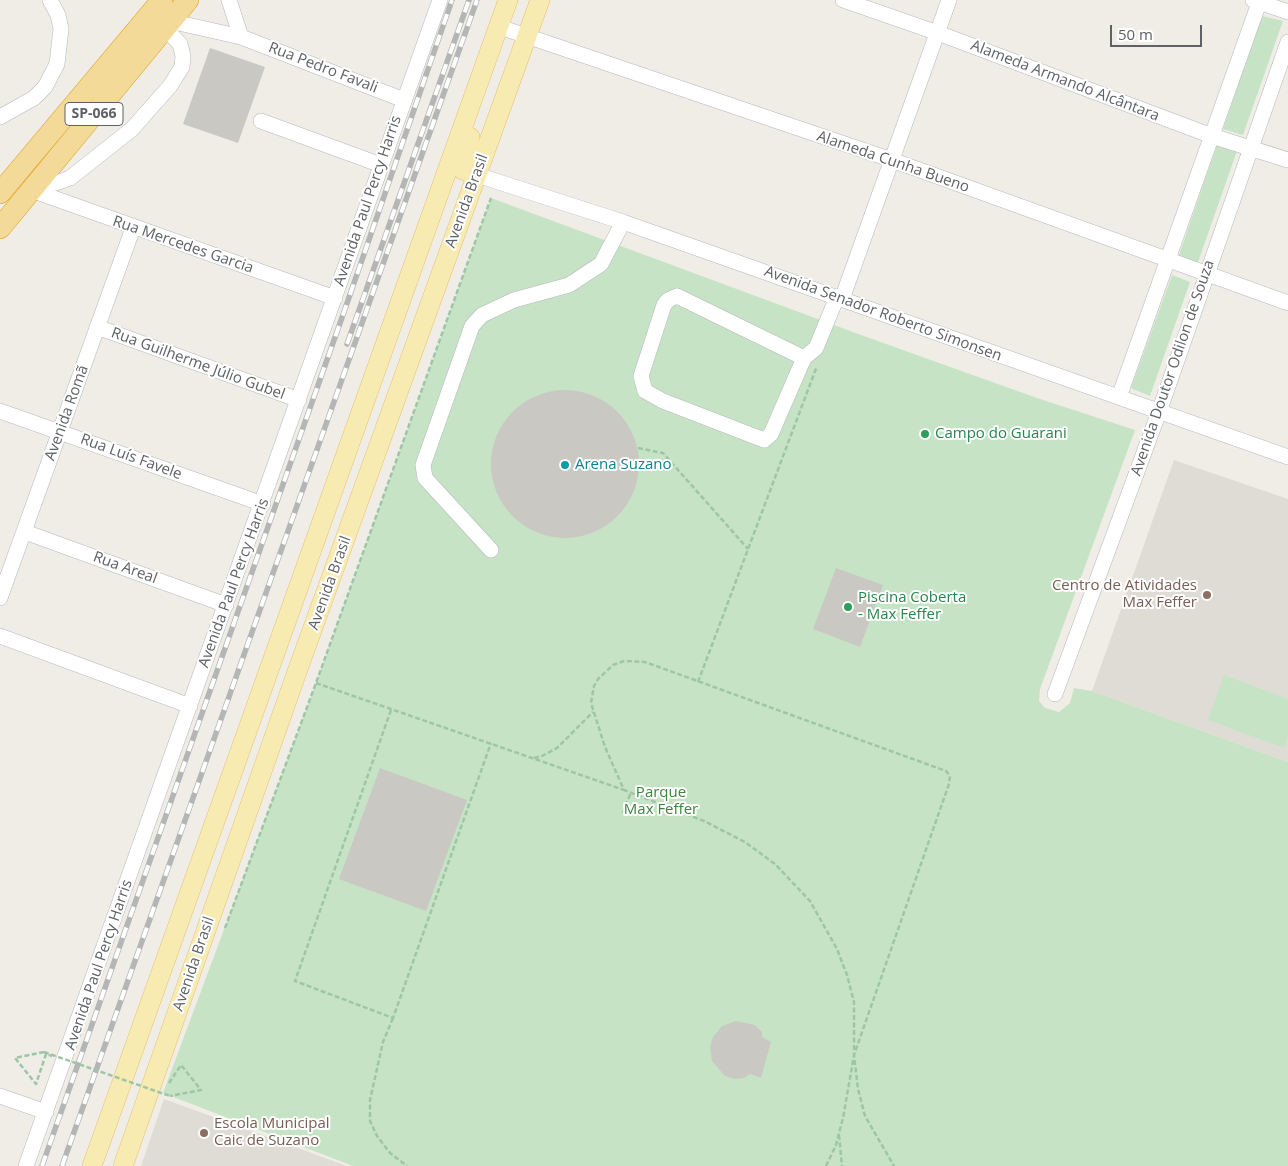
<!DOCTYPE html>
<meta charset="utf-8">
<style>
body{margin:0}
#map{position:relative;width:1288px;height:1166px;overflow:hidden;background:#efede6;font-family:"Open Sans",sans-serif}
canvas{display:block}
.scale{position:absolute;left:1110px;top:25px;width:92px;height:22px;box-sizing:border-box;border:2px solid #5e6165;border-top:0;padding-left:6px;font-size:15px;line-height:18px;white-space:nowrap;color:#5e6165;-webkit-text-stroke:4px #fff;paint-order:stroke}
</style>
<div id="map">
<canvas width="1288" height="1166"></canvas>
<div class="scale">50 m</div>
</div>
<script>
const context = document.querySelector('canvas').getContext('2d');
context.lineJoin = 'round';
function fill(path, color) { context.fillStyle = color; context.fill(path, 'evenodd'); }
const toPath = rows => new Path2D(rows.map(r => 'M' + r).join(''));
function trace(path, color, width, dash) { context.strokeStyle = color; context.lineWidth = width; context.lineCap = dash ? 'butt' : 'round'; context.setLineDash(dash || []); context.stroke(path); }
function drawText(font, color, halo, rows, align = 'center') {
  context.font = font + ' "Open Sans",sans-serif'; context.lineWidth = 4; context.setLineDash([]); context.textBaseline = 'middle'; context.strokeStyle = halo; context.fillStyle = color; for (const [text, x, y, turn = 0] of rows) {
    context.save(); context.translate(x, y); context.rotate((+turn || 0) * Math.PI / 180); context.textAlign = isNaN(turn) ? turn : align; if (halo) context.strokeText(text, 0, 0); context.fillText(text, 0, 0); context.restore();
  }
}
fill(toPath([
 [1174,460,1288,499,1288,762,1092,691],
 [164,1099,347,1166,141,1166]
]), '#dfdcd5');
fill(toPath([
 [1262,16,1283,21,1243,135,1223,129],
 [1217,145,1237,151,1197,265,1178,258],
 [491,198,861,335,1037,398,1135,430,1040,689,1039,701,1045,708,1059,712,1070,703,1074,688,1092,691,1288,762,1288,1166,353,1166,163,1093,316,683],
 [1172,275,1190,282,1150,396,1131,388],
 [1224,675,1288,699,1288,736,1284,748,1208,720]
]), '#c6e4c5');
fill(toPath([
 [210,48,265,67,238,143,183,124],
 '491 464a74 74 0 1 1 148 0a74 74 0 1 1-148 0Z',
 [836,568,883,585,860,647,813,629],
 [380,768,467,800,426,911,339,879],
 [736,1021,755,1025,762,1032,762,1037,771,1042,761,1078,750,1074,744,1078,735,1079,725,1076,712,1061,710,1047,713,1037,722,1026]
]), '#cac8c3');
const minor = toPath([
 [229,0,241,37],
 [843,0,938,33,1212,136,1288,160],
 [1253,0,1288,12],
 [170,21,241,37,404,100],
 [497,26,892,160,1288,303],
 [0,117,34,98,45,87,57,64,61,29,58,15,50,0],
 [261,121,381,165],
 [477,175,623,222,1288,457],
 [36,184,56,183,70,178,132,129,170,86,182,67,183,56,180,44,165,28],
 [31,190,335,298],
 [677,296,804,358,771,434,764,440,663,401,645,391,641,376,664,305,668,300,677,296],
 [842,299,949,0],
 [97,327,299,400],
 [804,358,816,348,837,297],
 [1119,397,1260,0],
 [0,411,263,504],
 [25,532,226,605],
 [491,550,425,478,423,465,472,326,482,315,514,300,569,285,601,264,623,222],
 [0,598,133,228],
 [0,636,190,706],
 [1055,694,1159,412,1288,42],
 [0,1096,46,1112],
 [26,1166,440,0]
]);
const major = toPath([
 [470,137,462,164,463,170,477,175],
 [92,1166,508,0],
 [123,1166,298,669,540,0]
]);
const highway = toPath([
 [0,193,162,0],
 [0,228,188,0]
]);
trace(minor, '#b6b8bc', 16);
trace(major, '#e6bf69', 20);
trace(highway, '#e19c14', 22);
trace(toPath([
 [638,448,663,453,748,549],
 [698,682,817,366],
 [316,683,624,790],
 [391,710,295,981,393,1018,491,743],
 [534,758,542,756,557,748,593,712],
 [623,813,631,792],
 [225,928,316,683,491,198],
 [393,1018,383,1042,370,1100,370,1121,377,1136,390,1153,407,1166],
 [44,1052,15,1058,36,1084,46,1054,52,1056],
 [169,1083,181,1065,201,1090,170,1096],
 [839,1135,842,1166],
 [826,1166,836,1145,843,1118,854,1055,854,1002,847,975,837,949,810,901,775,864,745,842,704,821,624,790,605,747,591,703,594,686,598,679,613,665,624,661,645,662,946,771,950,776,949,784,854,1055,858,1089,865,1116,894,1166]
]), '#9fc5a9', 2.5, [5, 2.5]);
trace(minor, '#fff', 15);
trace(major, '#f8ebb2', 19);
trace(highway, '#f4da98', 21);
const rail = toPath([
 [347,344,469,0],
 [42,1166,345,309,452,0],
 [62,1166,477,0]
]);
trace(rail, '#b4b5b5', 5.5);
trace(rail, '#fff', 4, [11]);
trace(toPath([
 [44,1052,170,1096]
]), '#9fc5a9', 2.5, [5, 2.5]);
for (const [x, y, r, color] of [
 [925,434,5,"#2e9e5b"],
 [565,465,5,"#0f9aa8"],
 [1207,595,5,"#8d6e63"],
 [848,607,5,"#2e9e5b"],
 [204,1133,5,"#8d6e63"]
]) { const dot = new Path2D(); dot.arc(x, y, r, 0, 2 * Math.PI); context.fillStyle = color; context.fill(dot); trace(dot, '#fff', 2); }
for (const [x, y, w] of [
 [94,114,58]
]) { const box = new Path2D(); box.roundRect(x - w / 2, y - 11.5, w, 23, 4); context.fillStyle = '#fff'; context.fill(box); trace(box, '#5e6165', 1); }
drawText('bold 14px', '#5e6165', null, [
 ["SP-066",94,114]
]);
drawText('15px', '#5e6165', '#fff', [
 ["Rua Pedro Favali",323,68,21],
 ["Alameda Armando Alcântara",1065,81,21],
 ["Alameda Cunha Bueno",893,162,19],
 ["Avenida Paul Percy Harris",368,201,-71],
 ["Avenida Brasil",467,201,-70],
 ["Rua Mercedes Garcia",183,245,19],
 ["Avenida Senador Roberto Simonsen",883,314,20],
 ["Rua Guilherme Júlio Gubel",198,364,20],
 ["Avenida Doutor Odilon de Souza",1173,368,-71],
 ["Avenida Romã",67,413,-70],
 ["Rua Luís Favele",131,457,20],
 ["Rua Areal",125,568,20],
 ["Avenida Paul Percy Harris",234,583,-70],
 ["Avenida Brasil",330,583,-70],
 ["Avenida Brasil",194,964,-71],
 ["Avenida Paul Percy Harris",99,965,-71]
]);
drawText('15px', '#27864d', '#fff', [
 ["Campo do Guarani",935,434],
 ["Piscina Coberta",858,598],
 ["- Max Feffer",858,615]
], 'left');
drawText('15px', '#0d838f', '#fff', [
 ["Arena Suzano",575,465]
], 'left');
drawText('15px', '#785e54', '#fff', [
 ["Centro de Atividades",1197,586],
 ["Max Feffer",1197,603],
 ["Escola Municipal",214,1124,"left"],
 ["Caic de Suzano",214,1141,"left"]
], 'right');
drawText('15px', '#3e843f', '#fff', [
 ["Parque",661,793],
 ["Max Feffer",661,810]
]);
</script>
